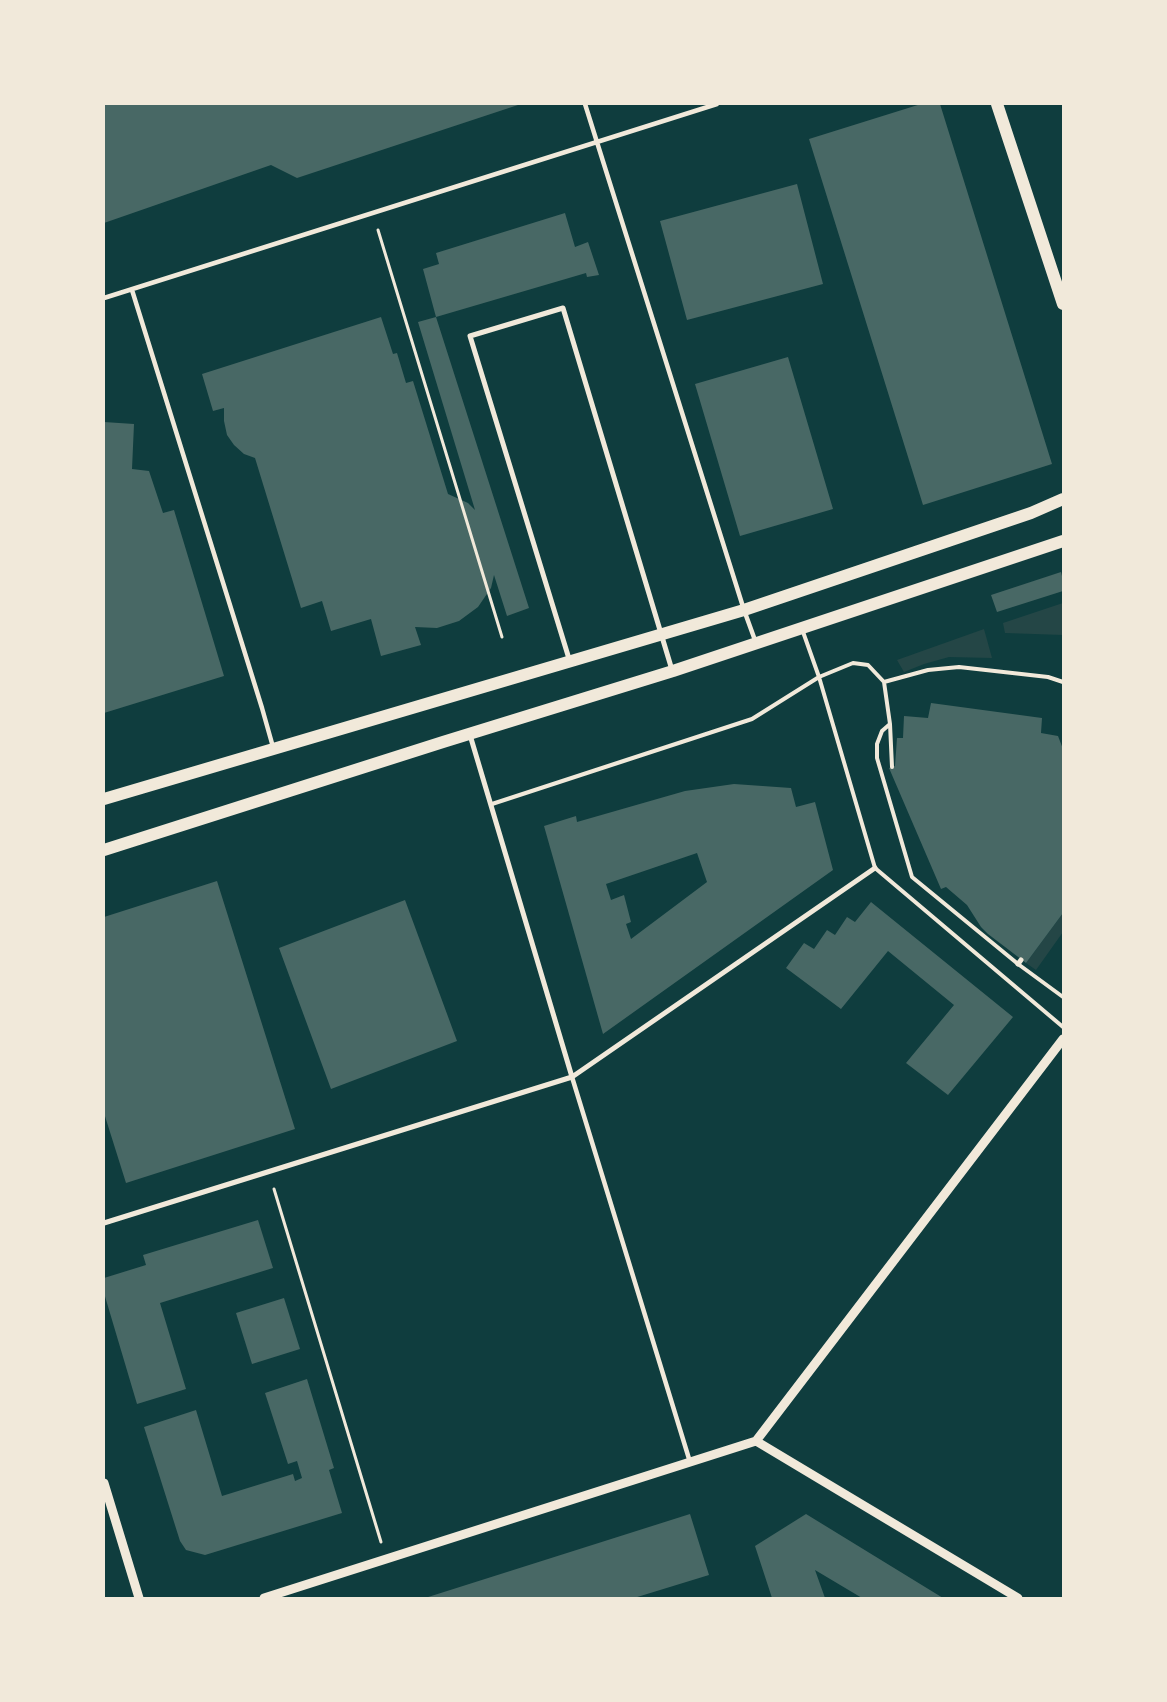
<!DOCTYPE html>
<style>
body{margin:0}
#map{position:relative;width:1167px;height:1702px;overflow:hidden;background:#0f3d3e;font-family:"Alegreya Sans",sans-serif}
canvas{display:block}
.frame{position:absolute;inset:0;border:105px solid #f1e9da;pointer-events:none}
</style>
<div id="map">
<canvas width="1167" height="1702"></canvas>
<div class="frame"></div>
</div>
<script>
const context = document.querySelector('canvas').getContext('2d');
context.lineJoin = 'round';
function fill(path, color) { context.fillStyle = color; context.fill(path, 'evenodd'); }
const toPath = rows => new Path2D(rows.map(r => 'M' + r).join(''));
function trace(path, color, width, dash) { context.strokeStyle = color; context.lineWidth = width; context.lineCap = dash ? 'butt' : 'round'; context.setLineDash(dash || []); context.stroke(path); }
fill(toPath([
 [1063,603,1063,635,1005,633,1003,623],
 [984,629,992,658,949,657,924,664,904,672,897,660],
 [1063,913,1063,932,1036,970,1026,963]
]), '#244646');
fill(toPath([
 [104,104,521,104,297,178,271,165,104,223],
 [921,104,940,104,1052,464,923,505,809,139],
 [797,184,823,284,687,320,660,221],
 [565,213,575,247,588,242,599,275,587,277,586,273,436,317,529,608,507,616,494,575,491,588,478,607,459,621,437,628,415,627,421,645,381,656,371,619,331,631,322,601,301,608,255,458,244,454,234,445,227,435,224,421,224,408,213,411,202,374,381,317,393,354,397,353,406,383,413,381,448,494,468,503,475,510,418,322,436,317,423,269,439,264,436,253],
 [788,357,833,509,740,536,695,384],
 [104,422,134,424,132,469,149,471,163,513,174,510,224,676,104,713],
 [1061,572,1063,580,1063,591,997,612,991,595],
 [931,703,1042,718,1041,733,1058,736,1063,749,1063,913,1026,963,988,934,981,927,967,905,946,887,941,889,889,768,895,766,897,738,903,738,904,716,928,718],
 [734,784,791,788,796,807,815,802,833,870,603,1034,544,826,576,816,577,822,685,791],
 [697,853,707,882,631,939,626,924,631,922,624,895,611,900,606,884],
 [217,881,295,1129,126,1183,104,1113,104,917],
 [405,900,457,1041,331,1089,279,948],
 [871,902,1013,1017,948,1095,906,1063,954,1005,888,951,841,1009,786,968,804,943,814,949,827,930,835,935,847,917,855,922],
 [258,1220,273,1268,160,1303,186,1389,137,1404,104,1293,104,1278,146,1265,143,1255],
 [284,1298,300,1349,252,1364,236,1313],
 [307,1379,334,1468,329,1470,342,1513,205,1555,186,1550,180,1541,144,1427,196,1410,222,1496,293,1474,295,1481,302,1478,297,1461,288,1464,265,1393],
 [690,1514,709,1575,634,1598,425,1598],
 [806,1514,943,1598,862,1598,815,1570,825,1598,772,1598,755,1546]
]), '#486865');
trace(toPath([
 [378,230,502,637],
 [274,1189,381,1542]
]), '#f1e9da', 3);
trace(toPath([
 [802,629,819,677,875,868,1063,1027],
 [1063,682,1048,677,959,667,928,670,884,682,890,724,882,731,877,744,877,758,912,877,1018,964,1063,997],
 [890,724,892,767],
 [492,804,752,719,819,677,853,663,868,665,884,682]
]), '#f1e9da', 4);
trace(toPath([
 [585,104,744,610,756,643],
 [132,290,262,708,273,747],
 [104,298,717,104],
 [572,1077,690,1462]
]), '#f1e9da', 4.5);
trace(toPath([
 [570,662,470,336,563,308,672,670],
 [470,735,572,1077],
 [1018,964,1021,960],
 [104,1223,572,1077,875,868]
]), '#f1e9da', 5);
trace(toPath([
 [756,1441,1018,1598],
 [104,1483,139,1598],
 [264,1598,756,1441,1063,1039]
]), '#f1e9da', 9);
trace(toPath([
 [997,104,1063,304],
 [104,799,744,610,1031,513,1063,499],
 [104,850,443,742,673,671,1063,541]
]), '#f1e9da', 12);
</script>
